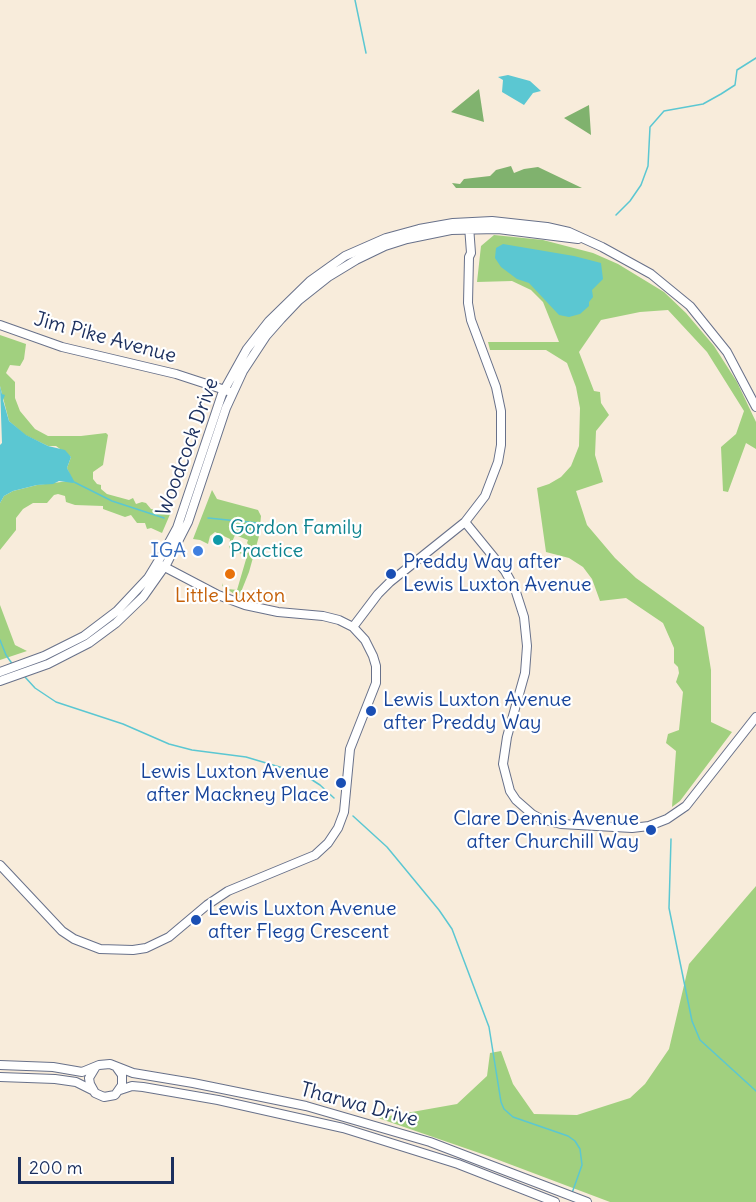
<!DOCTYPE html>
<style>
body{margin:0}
#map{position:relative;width:756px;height:1202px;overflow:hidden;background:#f8ecdb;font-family:Delius,sans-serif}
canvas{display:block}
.scale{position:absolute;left:18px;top:1157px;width:156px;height:27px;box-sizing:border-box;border:3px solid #1b2f5e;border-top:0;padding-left:8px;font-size:18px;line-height:21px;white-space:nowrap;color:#1b2f5e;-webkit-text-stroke:4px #fff;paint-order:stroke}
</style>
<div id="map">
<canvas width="756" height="1202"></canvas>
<div class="scale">200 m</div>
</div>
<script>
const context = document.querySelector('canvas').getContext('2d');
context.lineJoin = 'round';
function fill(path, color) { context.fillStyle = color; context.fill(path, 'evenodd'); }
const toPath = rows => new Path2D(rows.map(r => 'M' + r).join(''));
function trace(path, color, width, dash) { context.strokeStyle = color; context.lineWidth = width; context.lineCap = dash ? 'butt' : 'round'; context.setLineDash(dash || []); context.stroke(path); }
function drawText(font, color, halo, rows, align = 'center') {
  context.font = font + ' Delius,sans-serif'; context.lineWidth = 4.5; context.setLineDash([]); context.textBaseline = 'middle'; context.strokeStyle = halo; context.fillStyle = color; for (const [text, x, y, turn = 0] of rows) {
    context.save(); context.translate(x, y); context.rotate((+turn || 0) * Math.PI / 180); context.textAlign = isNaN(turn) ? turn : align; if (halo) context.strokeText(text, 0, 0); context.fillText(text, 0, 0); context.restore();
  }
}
fill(toPath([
 [494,235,543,240,593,253,618,264,664,292,686,313,714,346,737,382,756,422,756,449,746,443,728,492,723,491,721,447,736,434,744,411,707,352,668,310,640,312,601,320,579,352,594,391,600,392,601,403,609,415,596,431,595,455,603,482,576,491,587,525,615,558,636,578,704,627,711,670,711,722,732,732,680,801,672,807,676,751,666,743,668,734,679,730,683,692,676,682,679,673,678,667,674,663,674,648,663,623,626,598,600,601,592,579,583,567,569,558,546,552,537,488,549,484,561,477,571,466,579,446,580,408,576,387,567,363,546,350,490,350,488,342,559,342,543,302,531,290,512,281,477,282,481,246],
 [0,335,26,344,24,359,20,366,10,365,6,373,15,382,15,398,20,411,35,429,48,436,81,436,106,433,108,435,103,465,93,472,93,479,97,484,101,485,101,489,107,494,129,500,133,498,136,504,142,502,146,503,151,509,171,512,162,533,151,528,147,529,145,523,137,523,131,515,125,517,103,509,103,506,75,505,66,502,65,496,58,494,54,495,47,503,33,503,23,509,16,518,16,530,0,550,0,503,4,496,13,491,37,485,69,481,71,477,67,468,71,457,56,446,48,446,25,435,9,421,0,386],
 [212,490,217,499,258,510,261,516,259,536,249,572,239,597,222,586,222,583,223,587,228,589,237,590,247,556,234,551,248,553,251,548,247,543,248,540,235,535,229,549,230,539,215,532,210,536,208,544,200,540,193,539],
 [0,605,15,645,27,651,0,660],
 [756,886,756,1202,610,1202,488,1156,378,1118,457,1104,487,1076,490,1053,501,1051,513,1084,534,1114,577,1115,630,1098,645,1084,669,1049,689,964]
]), '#a1d07f');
fill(toPath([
 [479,89,484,122,451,112],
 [589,105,591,135,564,118],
 [511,166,514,173,524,169,538,167,582,188,456,188,452,183,460,184,464,179,490,176,496,170]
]), '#80b26e');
fill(toPath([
 [508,75,530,81,541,91,533,93,524,105,502,92,503,80,498,77],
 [503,244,574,256,601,263,603,279,592,290,593,297,589,302,589,306,580,314,569,317,559,315,529,283,517,279,501,267,495,258,496,248],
 [0,386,2,394,5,395,3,400,9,421,26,435,48,446,65,450,71,457,67,468,74,481,73,483,59,481,53,484,37,485,13,491,4,496,0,503,0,445,2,443]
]), '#5bc7d2');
trace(toPath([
 [355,0,366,53],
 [616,215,630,201,641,185,648,166,650,127,664,111,703,104,721,94,735,85,737,70,756,58],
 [72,481,112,501,164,518],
 [208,518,258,523],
 [0,640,6,655,13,665],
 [25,677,35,688,56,702,123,724,169,744,192,750,246,757,293,771,306,776,320,785,334,798],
 [353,816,387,847,439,910,452,929,489,1027,501,1102,504,1109,513,1117,568,1136,575,1141,580,1149,582,1165,572,1193],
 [671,839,669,908,692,1021,700,1040,756,1091]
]), '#5bc7d2', 1.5);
const secondary = toPath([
 [0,325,62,347,176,374,228,391],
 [465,522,505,571,515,589,524,617,527,646,525,673,507,737,503,764,510,791,516,800,532,814,541,819,561,824,632,828,649,826,667,819,686,806,756,717],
 [353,627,378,594,390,582,465,522,485,496,498,462,501,445,501,411,496,387,471,320,468,303,469,257,471,253,469,226],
 [0,672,44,656,84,636,117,611,148,578,165,550,177,528,222,394,247,349,269,321,310,281,345,256,386,238,419,229,453,223,492,221,547,227,569,232,602,247,651,274,690,306,727,352,756,407],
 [0,681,48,664,89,643,116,623,143,597,167,563,188,522,226,408,243,371,266,336,281,319,299,300,328,277,356,260,385,246,407,239,451,230,498,229,578,239],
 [0,865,62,931,74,939,100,949,133,950,146,948,169,937,207,905,228,891,315,855,328,843,338,828,344,812,350,749,376,683,376,666,373,656,365,640,353,627,339,620,323,616,278,612,245,605,218,595,157,563]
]);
const primary = toPath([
 [0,1065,53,1067,82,1072,99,1065,110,1064,133,1073,193,1083,306,1106,430,1142,587,1202],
 [95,1068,89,1078,90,1084,95,1093,104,1097,115,1095,122,1085,122,1075,117,1068],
 [0,1077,55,1079,76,1082,92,1090],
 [120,1090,132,1086,143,1087,218,1100,343,1128,458,1164,555,1202]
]);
trace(secondary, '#68718a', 10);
trace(primary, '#68718a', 10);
trace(secondary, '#fff', 8);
trace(primary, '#fff', 8);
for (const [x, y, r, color] of [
 [218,540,6,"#0f9aa8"],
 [198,551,6,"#3f7fe0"],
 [230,574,6,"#e8710a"],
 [391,574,6,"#1a4fb4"],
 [371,711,6,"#1a4fb4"],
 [341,783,6,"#1a4fb4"],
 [651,830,6,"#1a4fb4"],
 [196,920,6,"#1a4fb4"]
]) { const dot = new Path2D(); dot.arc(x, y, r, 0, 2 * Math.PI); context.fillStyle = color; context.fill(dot); trace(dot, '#fff', 2); }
drawText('20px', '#1b2f5e', '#fff', [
 ["Jim Pike Avenue",105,338,15],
 ["Woodcock Drive",188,447,-70],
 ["Tharwa Drive",359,1105,15]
]);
drawText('20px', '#0d838f', '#fff', [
 ["Gordon Family",230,528],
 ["Practice",230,551]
], 'left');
drawText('20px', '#366cbe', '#fff', [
 ["IGA",186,551]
], 'right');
drawText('20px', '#164399', '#fff', [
 ["Preddy Way after",403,562],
 ["Lewis Luxton Avenue",403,585],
 ["Lewis Luxton Avenue",383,700],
 ["after Preddy Way",383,723],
 ["Lewis Luxton Avenue",329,772,"right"],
 ["after Mackney Place",329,795,"right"],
 ["Clare Dennis Avenue",639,819,"right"],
 ["after Churchill Way",639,842,"right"],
 ["Lewis Luxton Avenue",208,909],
 ["after Flegg Crescent",208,932]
], 'left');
drawText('20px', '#c56008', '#fff', [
 ["Little Luxton",230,596]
]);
</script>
